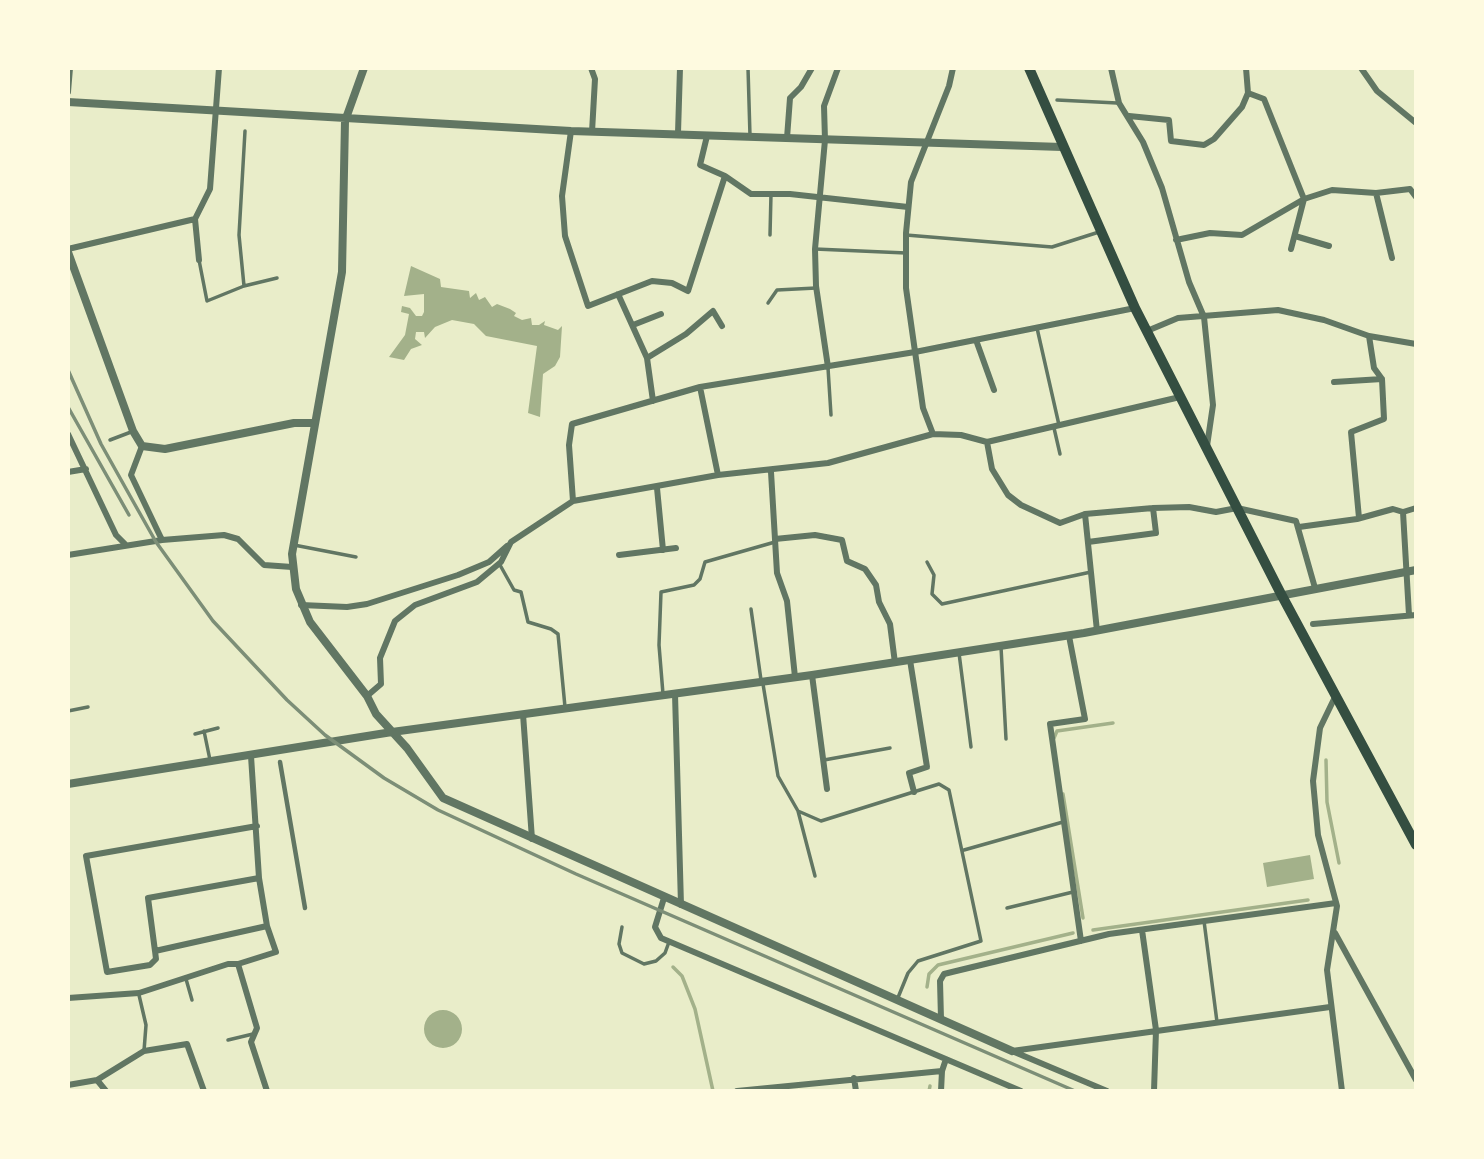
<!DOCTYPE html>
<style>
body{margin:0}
#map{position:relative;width:1484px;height:1159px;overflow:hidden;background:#e9edc9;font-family:Helvetica,sans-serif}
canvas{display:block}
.frame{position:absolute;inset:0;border:70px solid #fefae0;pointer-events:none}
</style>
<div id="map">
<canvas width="1484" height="1159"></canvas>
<div class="frame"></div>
</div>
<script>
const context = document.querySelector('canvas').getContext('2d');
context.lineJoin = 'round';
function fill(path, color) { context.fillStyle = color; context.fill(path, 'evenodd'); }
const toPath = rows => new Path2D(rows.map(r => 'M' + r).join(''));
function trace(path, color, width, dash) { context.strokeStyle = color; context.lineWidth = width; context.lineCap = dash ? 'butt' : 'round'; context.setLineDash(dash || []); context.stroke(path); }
fill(toPath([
 [411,266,440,279,441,287,469,291,470,298,476,293,479,300,485,297,492,307,497,304,510,309,516,313,514,316,522,320,531,318,532,325,539,325,545,321,544,325,558,330,562,326,560,357,555,366,543,374,540,417,528,413,537,346,486,336,474,324,452,320,435,327,425,338,424,332,416,332,415,339,422,345,411,349,404,360,389,357,405,335,409,314,401,312,402,306,410,308,416,316,422,316,424,312,424,294,404,296],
 [1310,855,1314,879,1267,887,1263,863],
 '424 1029a19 19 0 1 1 38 0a19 19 0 1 1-38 0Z'
]), '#a3b18a');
trace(toPath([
 [1054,738,1057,731,1113,723],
 [1326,760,1327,802,1339,863],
 [1063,794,1083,918],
 [1093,930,1308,900],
 [673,967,682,976,695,1009,713,1091],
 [927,987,929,974,938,965,1073,933],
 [929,1091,930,1086]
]), '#a3b18a', 3.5);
trace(toPath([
 [748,68,750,136],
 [1057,100,1117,103],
 [770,235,771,194],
 [906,235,1052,247,1099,232],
 [815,249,906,253],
 [199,260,207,301,244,286,277,278],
 [244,286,239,235,245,131],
 [768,303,777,290,816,288],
 [1037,328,1059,425],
 [828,368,831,415],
 [1054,428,1060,454],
 [110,440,131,432],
 [294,545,356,557],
 [927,562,934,575,932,594,942,604,1091,572],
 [500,565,514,590,521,592,528,622,551,629,558,634,565,707],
 [751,609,761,680],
 [1001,647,1006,739],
 [959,653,971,747],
 [763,684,778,776,798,811,821,821,939,784,949,790,981,941,918,961,908,973,897,1000],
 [663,694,659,645,661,592,694,585,700,579,705,562,775,542],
 [68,711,88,707],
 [204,731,210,760],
 [195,734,218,728],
 [824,760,890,748],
 [798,811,815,876],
 [964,850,1063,822],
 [1007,908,1073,892],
 [1204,921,1217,1022],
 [622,927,619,944,622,953,644,964,656,961,665,953,669,942],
 [186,979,192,1000],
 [139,995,146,1025,144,1051],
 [228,1040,253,1034]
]), '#617663', 3.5);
trace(toPath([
 [280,762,305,908]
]), '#617663', 4.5);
trace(toPath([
 [591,68,595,79,592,132],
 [953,68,949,86,911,182,906,233,906,288,923,408,933,434,961,435,987,442,992,469,1008,495,1021,505,1060,523,1085,514,1097,631],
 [1111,68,1119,103,1143,142,1162,188,1189,282,1204,317,1213,405,1207,446],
 [1246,68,1248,93,1264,99,1304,199,1291,249],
 [1361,68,1377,91,1416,123],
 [68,92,70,68],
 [1129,116,1169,120,1171,141,1204,145,1214,139,1242,107,1248,93],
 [571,131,562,196,565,236,588,306,652,281,672,283,688,291,725,176],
 [678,133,680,68],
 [707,136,700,165,725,176,751,194,790,194,908,207],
 [787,138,790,98,801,87,812,68],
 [1376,193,1392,258],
 [195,219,199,260],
 [1295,236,1329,246],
 [1176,240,1210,233,1242,235,1304,199,1332,190,1376,193,1410,189,1416,197],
 [68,249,195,219,210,189,219,68],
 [618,294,647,358,653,401],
 [633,325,661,314],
 [1147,331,1178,318,1278,310,1324,320,1369,336,1416,344],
 [976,340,994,390],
 [647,358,686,334,713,311,722,326],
 [828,367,816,286,815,249,825,140,824,106,838,68],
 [1334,382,1382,379],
 [700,387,718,475],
 [68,434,116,535,126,545],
 [987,442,1180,397],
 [142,446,131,475,162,540],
 [68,472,86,469],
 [771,472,777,573,787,601,795,677],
 [657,488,663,550],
 [573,501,569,445,572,424,700,387,915,352,1135,308],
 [1403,512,1409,615],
 [1085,514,1153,508,1189,507,1216,512,1237,508,1296,521,1315,588],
 [1359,518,1351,432,1384,419,1382,379,1374,368,1369,336],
 [1299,527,1357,519,1393,509,1403,512,1416,508],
 [775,539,815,535,842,540,847,561,865,569,876,585,879,602,890,624,895,663],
 [1088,542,1156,533,1153,508],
 [68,555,162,540,224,535,238,539,264,565,292,567],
 [619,555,676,548],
 [301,605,347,607,367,604,458,575,489,562,507,546],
 [1313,624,1416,615],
 [1069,636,1085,719,1050,724,1081,941],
 [910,660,927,767,909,773,914,792],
 [812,675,827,789],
 [675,694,681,905],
 [367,696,381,684,380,658,395,621,415,605,477,582,501,562,511,542,573,501,718,475,828,463,933,434],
 [1335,697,1320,728,1313,781,1318,835,1337,906,1327,970,1342,1091],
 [523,714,532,839],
 [251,756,259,878,267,926,276,952,238,964,257,1028,251,1042,267,1091],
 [257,826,86,856,107,972,150,965,156,959,155,951,267,926],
 [664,898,655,927,661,938,1021,1091],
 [1142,930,1156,1030,1154,1091],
 [1335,933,1416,1080],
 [155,951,148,898,259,878],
 [68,998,139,993,228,964,238,964],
 [941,1019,940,981,944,974,952,972,1109,934,1336,903],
 [1012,1051,1330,1007],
 [1012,1051,1107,1091],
 [854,1078,856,1091],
 [97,1080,144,1051,187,1044,204,1091],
 [68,1085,97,1080,106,1091],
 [737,1091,942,1071],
 [941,1091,942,1071,946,1059]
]), '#617663', 6);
trace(toPath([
 [364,68,345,121,342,272,292,554,296,589,310,622,367,696,376,714,407,748,443,798,1012,1051],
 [68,102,571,131,1062,147],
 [68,252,133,431,142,446,165,449,294,423,314,423],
 [68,784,392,732,812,675,1084,633,1416,570]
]), '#617663', 8);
trace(toPath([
 [1029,68,1135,308,1281,594,1416,845]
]), '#344e41', 10);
trace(toPath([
 [68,370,101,444,134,503,156,542,213,621,287,700,325,735,384,778,438,810,576,874,1075,1091],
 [68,407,129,515]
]), '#7c8e77', 3.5);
</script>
